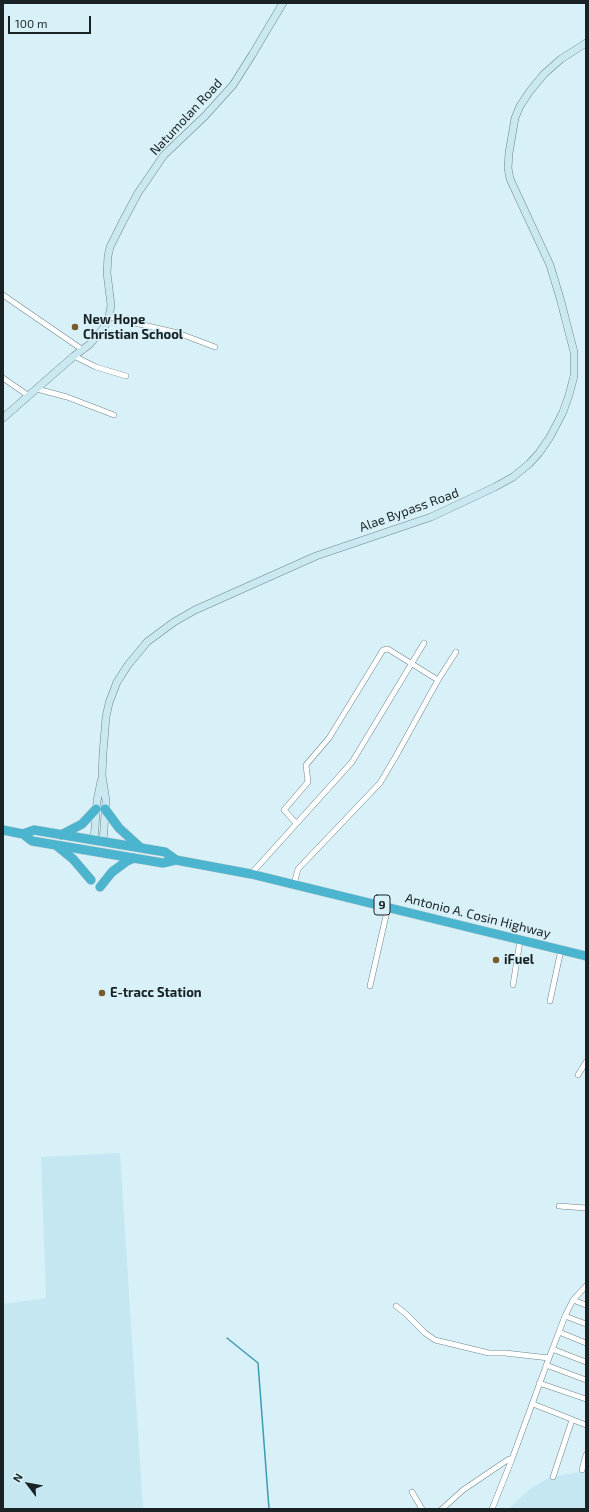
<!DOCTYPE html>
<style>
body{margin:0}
#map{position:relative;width:589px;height:1512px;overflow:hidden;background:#d8f1f8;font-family:"Exo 2",sans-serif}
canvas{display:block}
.frame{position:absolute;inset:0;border:4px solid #192224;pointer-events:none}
.north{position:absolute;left:8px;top:1464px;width:40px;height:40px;-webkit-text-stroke:3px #d8f1f8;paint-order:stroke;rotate:302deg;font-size:11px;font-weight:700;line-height:16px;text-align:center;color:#192224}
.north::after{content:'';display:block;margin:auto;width:14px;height:18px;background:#192224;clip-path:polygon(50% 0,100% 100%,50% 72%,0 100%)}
.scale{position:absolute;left:8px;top:16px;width:83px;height:18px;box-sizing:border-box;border:2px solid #192224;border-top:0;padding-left:5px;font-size:12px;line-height:14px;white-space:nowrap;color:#192224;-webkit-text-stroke:3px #d8f1f8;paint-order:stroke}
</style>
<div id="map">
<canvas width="589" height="1512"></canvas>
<div class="frame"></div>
<div class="north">N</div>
<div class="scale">100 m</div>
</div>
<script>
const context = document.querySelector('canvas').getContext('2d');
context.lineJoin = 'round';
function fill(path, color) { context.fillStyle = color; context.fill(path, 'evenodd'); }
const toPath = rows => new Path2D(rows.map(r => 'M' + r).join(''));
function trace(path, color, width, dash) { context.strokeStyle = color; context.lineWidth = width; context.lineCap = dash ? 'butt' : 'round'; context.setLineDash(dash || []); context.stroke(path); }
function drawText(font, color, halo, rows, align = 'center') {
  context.font = font + ' "Exo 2",sans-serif'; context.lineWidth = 3; context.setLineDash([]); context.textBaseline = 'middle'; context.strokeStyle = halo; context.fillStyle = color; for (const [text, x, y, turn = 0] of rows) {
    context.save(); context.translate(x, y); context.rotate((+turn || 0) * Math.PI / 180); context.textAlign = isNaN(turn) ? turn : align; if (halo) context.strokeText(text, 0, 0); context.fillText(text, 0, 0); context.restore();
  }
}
fill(toPath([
 [120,1153,143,1509,3,1509,3,1304,46,1298,41,1157],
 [586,1471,586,1509,508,1509,530,1489,550,1477]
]), '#c5e7f1');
trace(toPath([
 [227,1338,258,1363,269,1509]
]), '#3e9ab1', 1.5);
const street = toPath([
 [3,295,83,350],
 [109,317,178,333,215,347],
 [74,356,96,367,126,376],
 [3,378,29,396],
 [37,389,67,397,114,415],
 [296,823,284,810,308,782,306,765,329,738,383,650,388,649,438,680],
 [251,874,352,762,424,643],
 [294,884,298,869,380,783,396,756,438,680,456,652],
 [513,985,520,941],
 [370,986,388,907],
 [550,1001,561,950],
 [578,1075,586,1062],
 [559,1206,586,1208],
 [573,1300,586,1305],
 [396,1306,406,1314,425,1333,435,1340,489,1353,505,1353,549,1358],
 [565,1316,586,1324],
 [559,1332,586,1343],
 [552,1349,586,1362],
 [546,1365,586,1380],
 [539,1383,586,1399],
 [533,1404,586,1425],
 [582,1470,586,1455],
 [553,1477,572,1420],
 [412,1492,422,1509],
 [442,1509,463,1490,503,1463,509,1459,512,1459],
 [492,1509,512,1459,549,1358,565,1316,573,1300,586,1286]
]);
const secondary = toPath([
 [3,418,74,356,90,344,105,326,109,317,111,305,107,273,108,256,110,247,123,221,138,193,164,155,205,116,233,85,252,55,283,3],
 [94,840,97,801,101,781],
 [103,842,106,801,102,775,103,753,106,717,109,703,117,682,128,665,147,642,174,622,195,610,316,556,431,517,495,487,513,477,529,464,539,453,550,437,563,412,569,395,574,376,574,352,560,298,550,265,510,179,508,168,509,153,515,118,520,106,530,91,544,74,561,59,586,43]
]);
const highway = toPath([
 [105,809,119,828,141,848],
 [3,830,23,834,32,841,163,863,176,860,251,874,586,956],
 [23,834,34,830,165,852,176,860],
 [61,835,82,824,96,809],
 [57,846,73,859,91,880],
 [100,887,112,872,127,861,134,858]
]);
trace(street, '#6e858b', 6);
trace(secondary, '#6e858b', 8);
trace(highway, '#d1d3d3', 10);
trace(street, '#fff', 5);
trace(secondary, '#c9e8f0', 7);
trace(highway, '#4bb4ce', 9);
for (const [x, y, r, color] of [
 [75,327,4,"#775a2d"],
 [496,960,4,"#775a2d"],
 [102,993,4,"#775a2d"]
]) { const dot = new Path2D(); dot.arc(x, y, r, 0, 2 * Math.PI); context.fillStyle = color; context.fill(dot); trace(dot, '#d8f1f8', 1.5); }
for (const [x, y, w] of [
 [382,905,16]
]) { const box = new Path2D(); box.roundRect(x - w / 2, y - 10, w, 20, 3); context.fillStyle = '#d8f1f8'; context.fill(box); trace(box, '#192224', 1); }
drawText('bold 12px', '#192224', null, [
 ["9",382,905]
]);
drawText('13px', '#192224', '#d8f1f8', [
 ["Natumolan Road",186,117,-47],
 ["Alae Bypass Road",409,510,-20],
 ["Antonio A. Cosin Highway",478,916,14]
]);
drawText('bold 13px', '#192224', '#d8f1f8', [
 ["New Hope",83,320],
 ["Christian School",83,335],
 ["iFuel",504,960],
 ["E-tracc Station",110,993]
], 'left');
</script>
